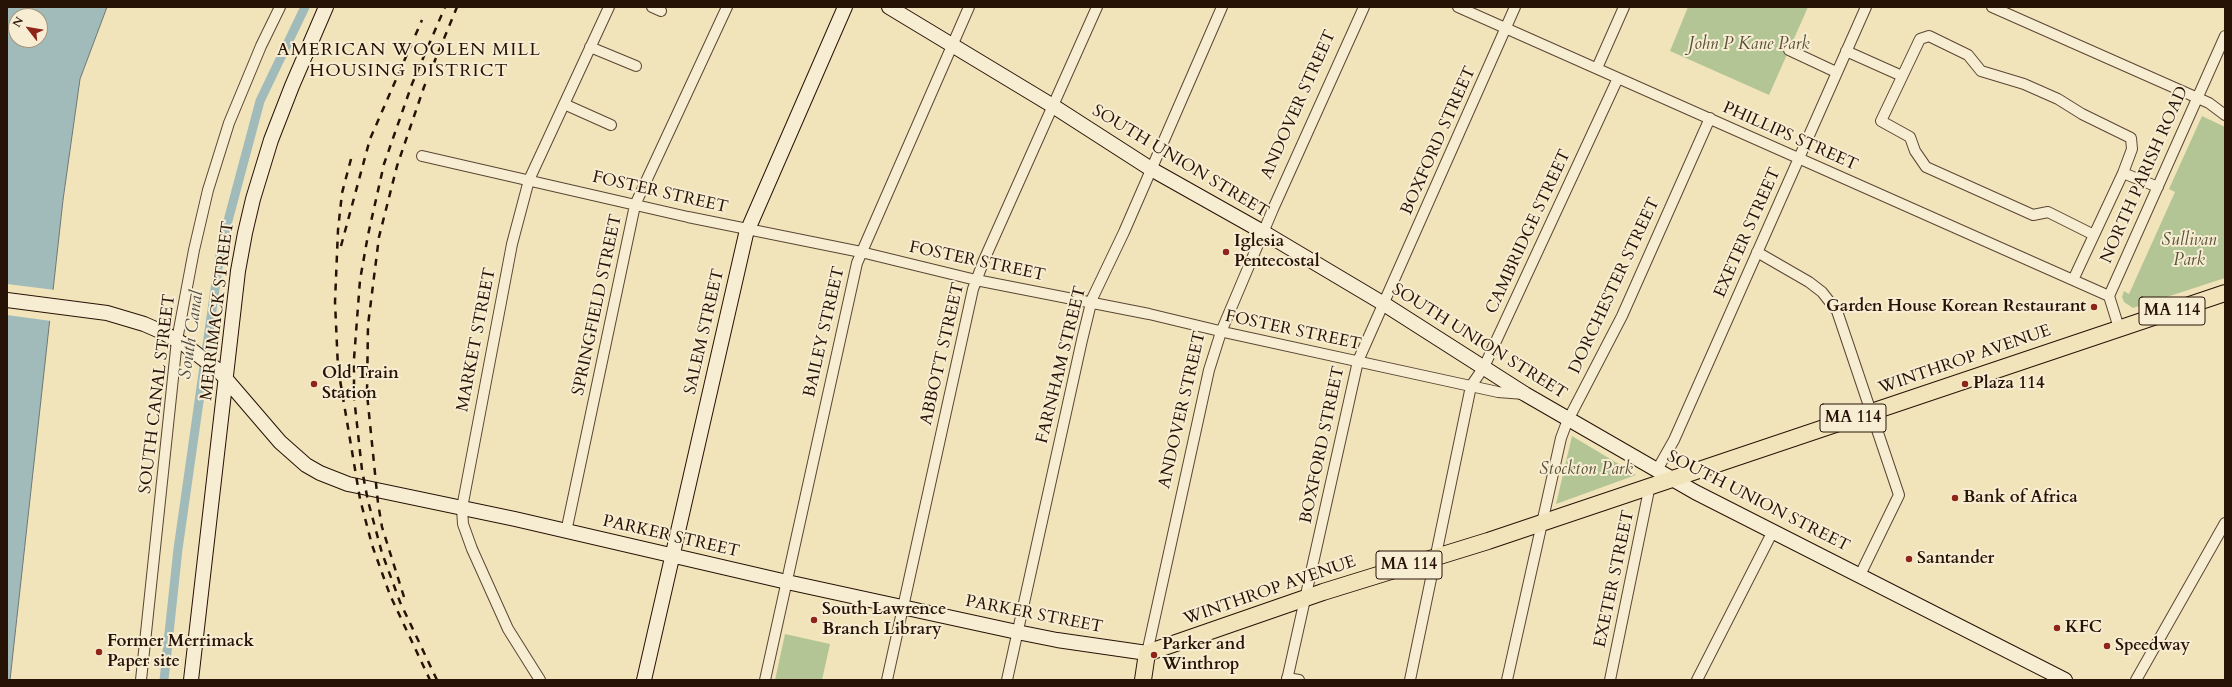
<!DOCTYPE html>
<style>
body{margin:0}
#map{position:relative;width:2232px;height:687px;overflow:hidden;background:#f2e4ba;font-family:Cardo,serif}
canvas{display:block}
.frame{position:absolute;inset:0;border:8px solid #271206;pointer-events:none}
.north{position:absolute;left:8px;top:8px;width:40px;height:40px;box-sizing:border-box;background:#f7edd2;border:1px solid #a49580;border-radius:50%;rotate:301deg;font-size:11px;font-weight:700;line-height:16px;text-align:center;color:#271206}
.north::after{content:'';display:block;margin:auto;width:14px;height:18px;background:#8f2418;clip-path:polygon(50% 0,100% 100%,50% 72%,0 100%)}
</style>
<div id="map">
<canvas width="2232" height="687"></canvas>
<div class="frame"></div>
<div class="north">N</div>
</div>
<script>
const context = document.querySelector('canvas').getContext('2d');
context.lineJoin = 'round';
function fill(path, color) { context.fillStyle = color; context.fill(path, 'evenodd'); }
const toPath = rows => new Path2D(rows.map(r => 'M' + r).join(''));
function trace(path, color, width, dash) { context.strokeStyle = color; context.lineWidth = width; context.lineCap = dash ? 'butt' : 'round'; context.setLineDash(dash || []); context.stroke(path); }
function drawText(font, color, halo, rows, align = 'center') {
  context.font = font + ' Cardo,serif'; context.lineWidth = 4; context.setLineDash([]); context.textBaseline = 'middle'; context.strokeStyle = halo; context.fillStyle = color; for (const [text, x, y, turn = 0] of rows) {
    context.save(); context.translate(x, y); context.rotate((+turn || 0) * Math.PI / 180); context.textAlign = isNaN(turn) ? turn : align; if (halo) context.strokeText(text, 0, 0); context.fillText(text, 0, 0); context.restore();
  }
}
fill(toPath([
 [1688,7,1808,7,1769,95,1670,51],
 [2202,116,2225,127,2225,278,2133,308,2124,302,2122,297,2124,291,2129,294,2175,192,2169,189],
 [1572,436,1632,472,1636,475,1556,504],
 [785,634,830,644,822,680,775,680]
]), '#b4c595');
const water = toPath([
 [7,7,107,7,80,79,63,200,10,680,7,680,7,7],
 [16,16,40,16,40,40,16,40,16,16]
]);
fill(water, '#a1bbbb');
trace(water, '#707773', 1);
fill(toPath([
 [7,284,55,290,51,321,7,315]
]), '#f2e4ba');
trace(toPath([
 [164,680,178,549,221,247,260,101,305,7]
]), '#a1bbbb', 9);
const street = toPath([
 [652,7,661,11],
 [1458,7,2109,296],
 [1992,7,2209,103,2225,115],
 [590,47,636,66],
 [1789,50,1836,72],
 [1846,51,1902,76],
 [1597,68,1624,7],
 [564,104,611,125],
 [422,156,688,217,861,252,976,280,1149,314,1228,333,1498,392,1524,394],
 [2094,235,2123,173],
 [1757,252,1809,282,1822,292,1837,311,1899,495,1860,575],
 [2073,280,2094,235,2048,212,2033,215,1926,167,1915,151,1910,137,1881,121,1920,39,1929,36,1968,55,1981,71,2024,84,2058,99,2082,114,2131,138,2132,149,2123,173,2158,187],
 [2119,328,2109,296,2225,36],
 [1657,470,1674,440,1866,7],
 [566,532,635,205,727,7],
 [1147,653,1209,370,1221,332,1273,209,1364,7],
 [1287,678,1299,680],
 [141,680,177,340,194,250,208,190,229,123,261,46,280,7],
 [540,680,508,629,472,549,463,524,462,508,512,244,529,180,609,7],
 [765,680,857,263,969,7],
 [887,680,973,289,984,260,1097,7],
 [1007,680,1082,340,1092,299,1124,232,1222,7],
 [1287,680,1358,361,1515,7],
 [1410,680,1471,386,1484,367,1618,78],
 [1507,680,1561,438,1567,422,1622,316,1710,118],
 [1610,680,1650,485],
 [1697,680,1773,531],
 [2136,680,2225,523]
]);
const secondary = toPath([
 [889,7,1053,106,1151,169,1263,232,1384,304,1525,394,1695,492,2065,680],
 [7,300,107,313,144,324,160,331,185,345,219,371,280,442,306,465,320,473,348,484,515,519,787,582,1017,632,1057,640,1147,653],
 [191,680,238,271,245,233,253,199,271,140,292,86,326,7],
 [644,680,746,234,845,7]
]);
const primary = toPath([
 [1143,680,1147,653,1323,592,1488,541,2225,293]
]);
trace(street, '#5a4633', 12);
trace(secondary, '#271206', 16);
trace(primary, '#271206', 18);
trace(street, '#f7edd2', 10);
trace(secondary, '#f7edd2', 14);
trace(primary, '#f2e4ba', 16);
trace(toPath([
 [351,159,342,193,338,230,335,302,338,368,360,499,372,545,390,595,430,680],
 [341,246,370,139,422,20],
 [404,597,382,527,378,503,367,394,368,325,379,237,397,166,424,87,457,7],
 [437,680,400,602,382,553,368,501,362,470,354,397,354,359,360,280,368,235,384,164,412,84,445,7]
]), '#271206', 2.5, [7, 7]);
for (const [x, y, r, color] of [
 [1226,252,4,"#8f2418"],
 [2094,307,4,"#8f2418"],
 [314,384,4,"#8f2418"],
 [1965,384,4,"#8f2418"],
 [1955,498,4,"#8f2418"],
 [1909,559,4,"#8f2418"],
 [814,620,4,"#8f2418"],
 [2057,628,4,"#8f2418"],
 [2107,646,4,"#8f2418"],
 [99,652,4,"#8f2418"],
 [1154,655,4,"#8f2418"]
]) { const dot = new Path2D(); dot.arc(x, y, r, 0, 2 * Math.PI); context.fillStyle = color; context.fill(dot); trace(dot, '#f7edd2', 1.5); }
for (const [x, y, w] of [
 [2172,311,66],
 [1853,418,66],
 [1409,565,66]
]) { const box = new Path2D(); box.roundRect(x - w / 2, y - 14, w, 28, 3); context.fillStyle = '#f7edd2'; context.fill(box); trace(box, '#271206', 1); }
drawText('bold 16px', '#271206', null, [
 ["MA 114",2172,311],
 ["MA 114",1853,418],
 ["MA 114",1409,565]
]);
drawText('italic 17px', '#585138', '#f7edd2', [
 ["John P Kane Park",1749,45],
 ["Sullivan",2189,241],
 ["Park",2189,261],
 ["Stockton Park",1586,470]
]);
drawText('17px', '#271206', '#f7edd2', [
 ["ANDOVER STREET",1299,105,-66],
 ["PHILLIPS STREET",1790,137,24],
 ["BOXFORD STREET",1439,141,-66],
 ["SOUTH UNION STREET",1180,162,31],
 ["NORTH PARISH ROAD",2145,175,-66],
 ["FOSTER STREET",660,193,13],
 ["CAMBRIDGE STREET",1529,232,-65],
 ["EXETER STREET",1748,233,-66],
 ["FOSTER STREET",977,262,12],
 ["DORCHESTER STREET",1615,286,-65],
 ["SPRINGFIELD STREET",598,305,-78],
 ["MERRIMACK STREET",218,311,-83],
 ["FOSTER STREET",1293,331,12],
 ["SALEM STREET",705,332,-77],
 ["BAILEY STREET",825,332,-77],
 ["MARKET STREET",477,340,-79],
 ["SOUTH UNION STREET",1479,342,32],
 ["ABBOTT STREET",943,354,-77],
 ["WINTHROP AVENUE",1965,360,-19],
 ["FARNHAM STREET",1062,365,-76],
 ["SOUTH CANAL STREET",158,394,-83],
 ["ANDOVER STREET",1183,410,-77],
 ["BOXFORD STREET",1323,445,-78],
 ["SOUTH UNION STREET",1758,502,27],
 ["PARKER STREET",671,537,13],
 ["EXETER STREET",1615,579,-78],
 ["WINTHROP AVENUE",1270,591,-19],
 ["PARKER STREET",1034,615,11]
]);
drawText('bold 17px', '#271206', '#f7edd2', [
 ["Iglesia",1234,242],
 ["Pentecostal",1234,262],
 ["Garden House Korean Restaurant",2086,307,"right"],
 ["Old Train",322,374],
 ["Station",322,394],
 ["Plaza 114",1973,384],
 ["Bank of Africa",1963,498],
 ["Santander",1917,559],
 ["South Lawrence",822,610],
 ["Branch Library",822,630],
 ["KFC",2065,628],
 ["Former Merrimack",107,642],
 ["Paper site",107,662],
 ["Parker and",1162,645],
 ["Winthrop",1162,665],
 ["Speedway",2115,646]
], 'left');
context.letterSpacing = '1px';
drawText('18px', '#271206', '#f7edd2', [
 ["AMERICAN WOOLEN MILL",409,51],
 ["HOUSING DISTRICT",409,72]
]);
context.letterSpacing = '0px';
drawText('italic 18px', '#524d45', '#f7edd2', [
 ["South Canal",192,335,-82]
]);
</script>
